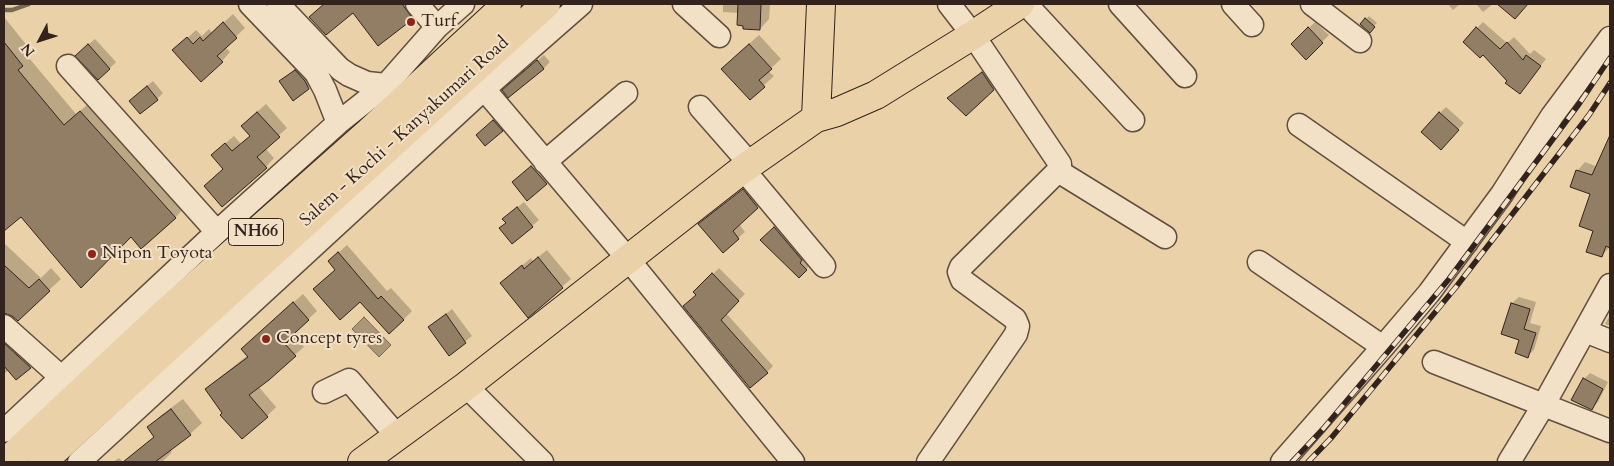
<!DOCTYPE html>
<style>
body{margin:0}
#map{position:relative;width:1614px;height:466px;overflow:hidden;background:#ebd1a7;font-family:Cardo,serif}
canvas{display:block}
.frame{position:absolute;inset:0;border:5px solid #32231e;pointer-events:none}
.north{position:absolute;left:15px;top:15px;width:50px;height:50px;-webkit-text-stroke:4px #f2e1c6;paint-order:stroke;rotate:230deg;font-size:14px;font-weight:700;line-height:20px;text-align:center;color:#32231e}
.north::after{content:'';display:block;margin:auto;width:18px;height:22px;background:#32231e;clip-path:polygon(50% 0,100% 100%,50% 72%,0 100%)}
</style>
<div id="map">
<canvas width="1614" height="466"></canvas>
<div class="frame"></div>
<div class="north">N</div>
</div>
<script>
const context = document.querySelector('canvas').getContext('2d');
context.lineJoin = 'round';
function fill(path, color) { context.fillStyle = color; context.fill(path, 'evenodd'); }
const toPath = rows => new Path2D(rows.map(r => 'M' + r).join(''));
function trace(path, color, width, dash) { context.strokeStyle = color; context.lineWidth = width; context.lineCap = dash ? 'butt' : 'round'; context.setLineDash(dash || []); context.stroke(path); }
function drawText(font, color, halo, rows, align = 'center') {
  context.font = font + ' Cardo,serif'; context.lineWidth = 4; context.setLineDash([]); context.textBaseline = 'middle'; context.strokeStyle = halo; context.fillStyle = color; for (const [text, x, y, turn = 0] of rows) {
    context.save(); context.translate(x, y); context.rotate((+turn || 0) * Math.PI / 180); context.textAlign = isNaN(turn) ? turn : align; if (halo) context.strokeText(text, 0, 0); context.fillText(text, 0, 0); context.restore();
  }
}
const water = toPath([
 [364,317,391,345,379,357,352,329,364,317]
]);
fill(water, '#ac9678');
trace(water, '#7b6854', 1);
fill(toPath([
 [325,4,414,4,419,10,412,18,353,11,318,10],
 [723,4,770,4,769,19,760,29,739,13,723,12],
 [1448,4,1460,4,1453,10],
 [1476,4,1493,4,1483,12],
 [233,14,245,28,225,47,230,52,222,61,183,42,196,30,202,36,209,29,212,33],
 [1369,16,1377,23,1369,31,1362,24],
 [4,17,33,53,29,58,76,114,92,101,186,206,175,218,131,235,21,216,4,229],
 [1315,22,1329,35,1306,58,1292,44],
 [1483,22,1507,43,1514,37,1530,54,1534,50,1546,59,1520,93,1483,53,1477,28],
 [759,35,781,59,768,71,774,76,750,98,732,59],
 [95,39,116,62,109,69,83,49],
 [544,55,550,62,543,69,510,84],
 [301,64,315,81,294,99,280,82],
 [989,67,1000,83,966,115,948,98],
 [153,81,163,93,157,99,137,94],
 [266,104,287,128,265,148,274,158,266,167,205,186,224,168,222,146,234,136,241,144,251,135,251,117],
 [1446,107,1464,123,1447,142,1440,113],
 [500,115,508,124,502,130,484,129],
 [1610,141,1610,247,1601,256,1595,230,1592,193,1577,171,1585,162,1598,167],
 [538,161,553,177,527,199,520,176],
 [750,184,764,200,739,224,745,232,723,251,706,218],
 [524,202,539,220,532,226,501,228,507,222,510,213],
 [781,221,812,263,799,277,762,240],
 [4,243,41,278,51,268,61,279,18,319,7,312,4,312],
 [347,245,387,291,391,288,412,311,403,320,360,301,323,280,336,269,338,253],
 [547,250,571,279,528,316,501,283,531,258,533,261],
 [719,268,745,294,726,313,773,366,767,372,695,292],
 [303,294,317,311,292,334,304,347,258,386,276,407,267,416,224,413,206,389,215,381,248,355,251,340],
 [1519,297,1536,302,1530,323,1541,326,1534,350,1527,356,1521,339,1503,333,1512,303],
 [452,309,472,336,449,354,429,328],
 [1610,315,1610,326,1605,324],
 [4,320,41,356,16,379,9,370,4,374],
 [1590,373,1608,382,1598,402,1592,408,1584,379],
 [183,399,202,423,190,434,170,450,172,452,162,462,123,462,155,436,149,428,160,416],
 [119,458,123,462,113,462]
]), '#0003');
trace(toPath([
 [4,10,12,10,29,4]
]), '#7b6854', 4.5);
const building = toPath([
 [324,4,402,4,413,19,378,46,353,13,326,35,309,17,324,4],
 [738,4,761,4,760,30,743,29,743,26,737,25,738,4],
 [1497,4,1528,4,1515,19,1497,4],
 [1365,18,1375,27,1370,33,1360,24,1365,18],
 [223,22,237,38,217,56,223,62,201,82,172,50,187,37,193,44,200,37,203,41,223,22],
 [1308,27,1323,43,1306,60,1291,44,1308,27],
 [1476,27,1500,49,1507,42,1523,60,1526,55,1541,66,1520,94,1505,83,1507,81,1483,55,1480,58,1463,42,1476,27],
 [4,42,23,66,18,70,64,125,80,111,176,218,141,249,131,237,81,288,21,217,4,231,4,42],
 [88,44,110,69,98,80,75,56,88,44],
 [749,44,772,69,759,80,765,87,750,100,721,69,749,44],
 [537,60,544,69,508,98,502,90,537,60],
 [295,70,305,81,309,89,293,101,279,81,295,70],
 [982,72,994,90,966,116,947,98,982,72],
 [147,86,158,100,140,114,129,101,147,86],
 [257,112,280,137,257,157,267,168,222,207,204,186,223,169,211,155,225,143,232,151,250,136,241,126,257,112],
 [1439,112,1459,130,1441,150,1421,132,1439,112],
 [493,120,503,131,485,146,476,135,493,120],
 [1610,135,1610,248,1606,246,1602,257,1586,252,1593,231,1579,226,1590,194,1570,187,1576,170,1592,175,1610,135],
 [531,166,547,184,527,201,512,182,531,166],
 [743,189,758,208,733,231,739,239,723,253,698,224,743,189],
 [517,207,533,227,512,244,499,228,506,223,502,219,517,207],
 [774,227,802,260,800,263,807,270,799,278,760,240,774,227],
 [338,252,378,299,381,296,404,320,389,334,360,302,340,320,313,289,335,270,328,261,338,252],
 [538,257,563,288,528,318,500,283,522,265,524,269,538,257],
 [4,265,29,288,39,279,50,291,18,321,12,316,4,313,4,265],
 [712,273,739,301,721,320,768,373,750,388,683,306,696,295,693,292,712,273],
 [293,302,309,320,284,343,296,356,269,380,249,395,268,417,242,439,220,415,222,413,205,389,248,357,241,349,293,302],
 [1511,303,1530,309,1524,329,1536,333,1528,358,1515,353,1519,340,1501,334,1511,303],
 [446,314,466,343,449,356,428,327,446,314],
 [4,343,31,368,16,380,4,366,4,343],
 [1583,378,1603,389,1592,410,1571,400,1583,378],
 [171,409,191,435,155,462,123,462,154,437,147,427,171,409]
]);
fill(building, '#927d65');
trace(building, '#32231e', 1);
const minor = toPath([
 [250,4,316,73,325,90,338,123],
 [278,4,340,69,349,75,367,83,386,85],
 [417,4,437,27],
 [684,4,719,36],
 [1026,4,1133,120],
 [1120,4,1185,76],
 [1233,4,1252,25],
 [1312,4,1360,41],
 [68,66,217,232],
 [484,89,628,259,793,462],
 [700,107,750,164],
 [1299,125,1467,242],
 [545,162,626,93],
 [743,169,824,266],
 [1058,171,1165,237],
 [1259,262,1383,347],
 [4,326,61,377],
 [1585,331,1610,341],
 [1434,362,1610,431],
 [466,386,542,462],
 [324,392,349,380,397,436],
 [4,431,217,232,338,123,386,85,437,27,463,4],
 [79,462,484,89,581,4],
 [928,462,1016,334,1018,326,1015,319,962,280,959,272,961,267,1058,171,1060,169,1060,164,973,35,949,4],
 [1282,462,1383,347,1429,293,1502,194,1552,116,1610,38],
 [1509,462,1543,406,1610,285]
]);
const major = toPath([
 [816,118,821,4],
 [362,462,466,386,743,169,816,118,837,112,876,95,973,35,1020,4]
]);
const highway = toPath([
 [6,462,165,313,369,132,507,4],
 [42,462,546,4]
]);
trace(minor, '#604e40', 25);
trace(major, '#32231e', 30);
trace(highway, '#32231e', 30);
trace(minor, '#f2e1c6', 22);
trace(major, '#ebd1a7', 28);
trace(highway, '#ebd1a7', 28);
const rail = toPath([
 [1292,462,1323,429,1449,279,1579,104,1610,58],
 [1308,462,1332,437,1456,287,1589,115,1610,83]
]);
trace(rail, '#32231e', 5.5);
trace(rail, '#f2e1c6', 4, [11]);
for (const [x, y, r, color] of [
 [411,22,5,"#8f2418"],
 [92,254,5,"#8f2418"],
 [266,339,5,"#8f2418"]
]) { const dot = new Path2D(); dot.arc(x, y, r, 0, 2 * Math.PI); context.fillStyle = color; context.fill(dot); trace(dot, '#f2e1c6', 2); }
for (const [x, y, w] of [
 [256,232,55]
]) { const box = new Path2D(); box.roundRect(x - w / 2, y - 13.5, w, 27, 4); context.fillStyle = '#f2e1c6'; context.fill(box); trace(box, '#32231e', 1); }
drawText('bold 16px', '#32231e', null, [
 ["NH66",256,232]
]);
drawText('18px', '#32231e', '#f2e1c6', [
 ["Turf",421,22],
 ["Nipon Toyota",102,254],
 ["Concept tyres",276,339]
], 'left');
drawText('18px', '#32231e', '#f2e1c6', [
 ["Salem - Kochi - Kanyakumari Road",405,132,-42]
]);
</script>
